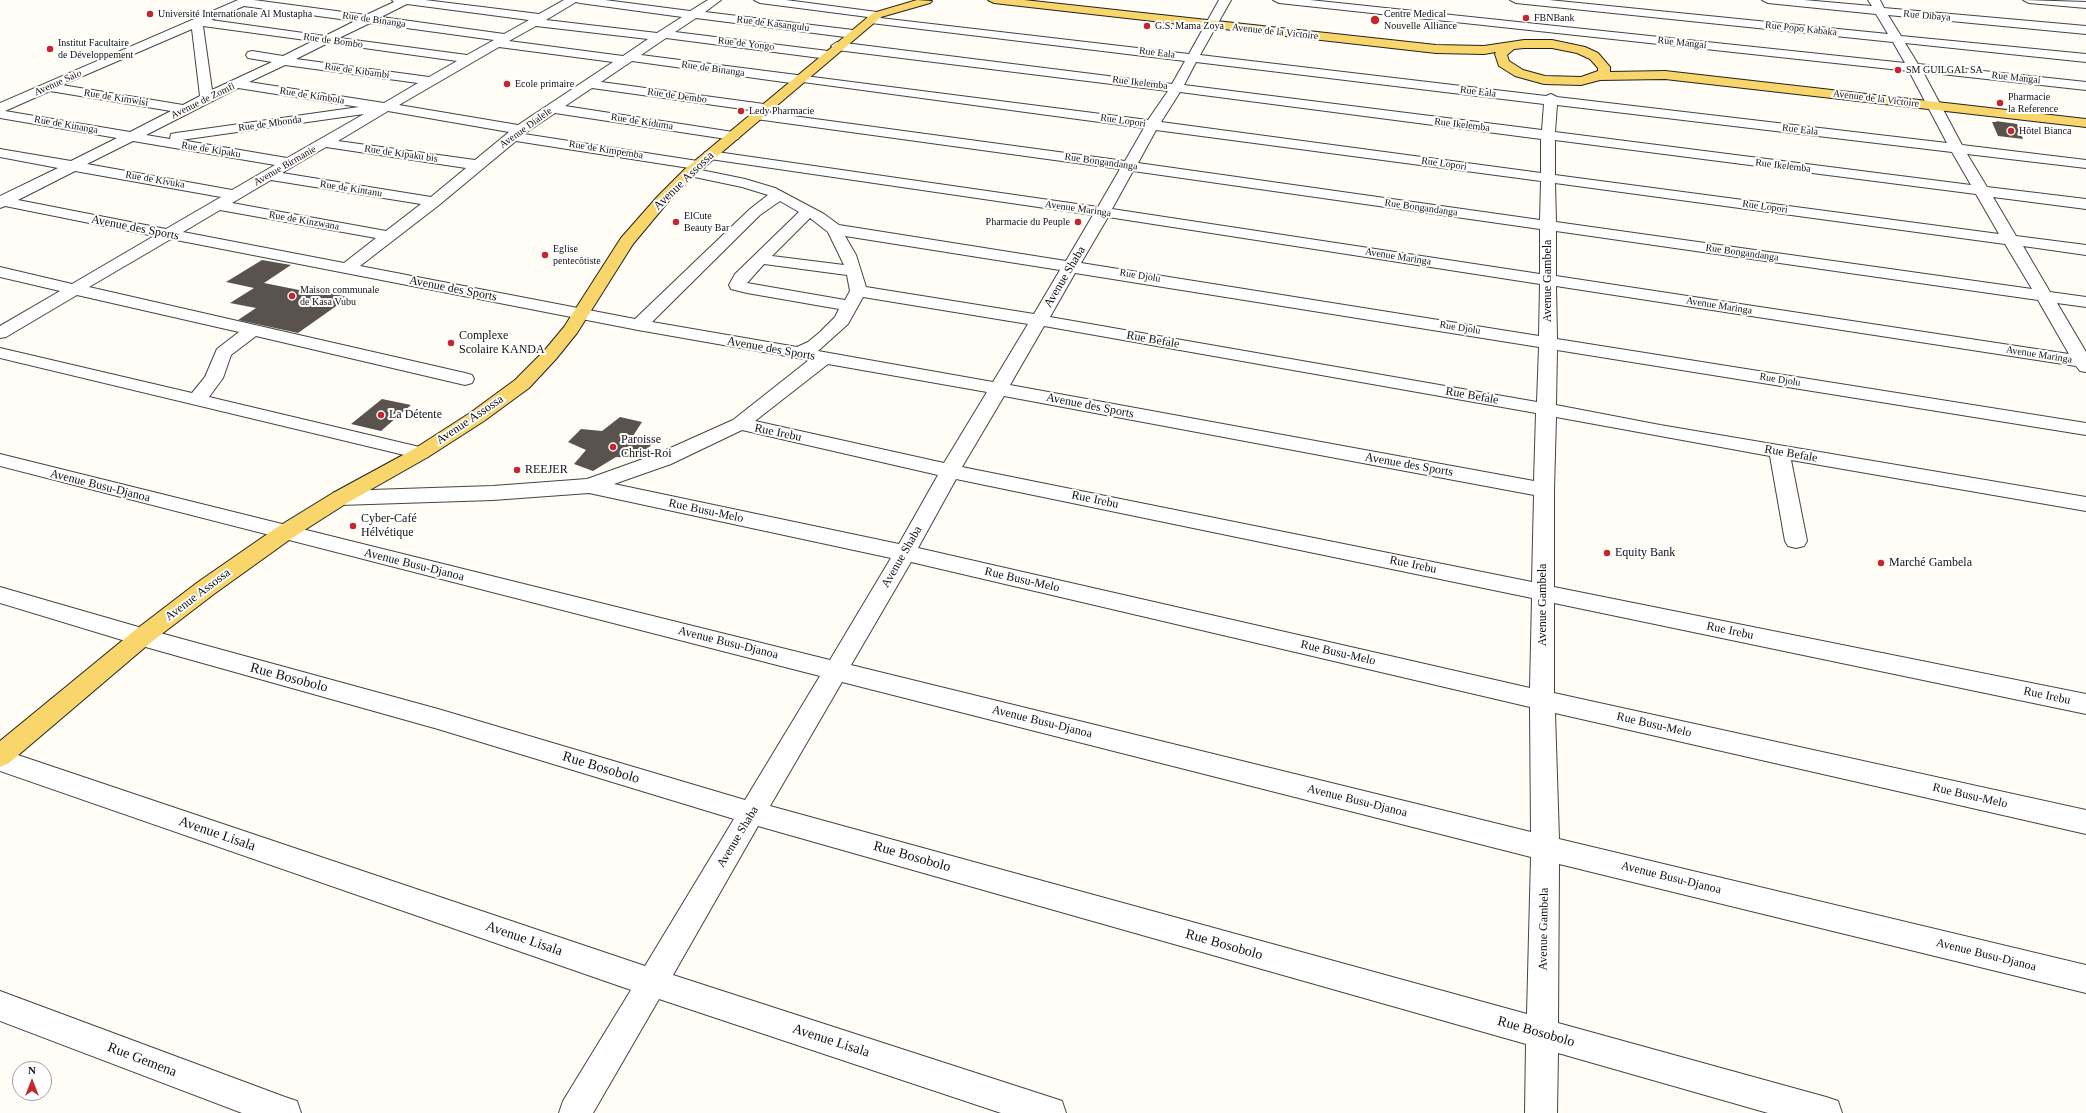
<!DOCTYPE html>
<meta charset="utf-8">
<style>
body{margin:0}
#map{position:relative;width:2086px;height:1113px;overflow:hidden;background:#fffdf5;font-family:"Times New Roman",serif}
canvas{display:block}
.north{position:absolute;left:12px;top:1061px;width:40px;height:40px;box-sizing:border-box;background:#fff;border:1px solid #a0a0a0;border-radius:50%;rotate:0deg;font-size:11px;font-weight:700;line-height:16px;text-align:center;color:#111}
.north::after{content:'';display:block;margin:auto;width:14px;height:18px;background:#c4262e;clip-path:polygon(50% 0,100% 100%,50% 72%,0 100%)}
</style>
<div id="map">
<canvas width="2086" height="1113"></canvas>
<div class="north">N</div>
</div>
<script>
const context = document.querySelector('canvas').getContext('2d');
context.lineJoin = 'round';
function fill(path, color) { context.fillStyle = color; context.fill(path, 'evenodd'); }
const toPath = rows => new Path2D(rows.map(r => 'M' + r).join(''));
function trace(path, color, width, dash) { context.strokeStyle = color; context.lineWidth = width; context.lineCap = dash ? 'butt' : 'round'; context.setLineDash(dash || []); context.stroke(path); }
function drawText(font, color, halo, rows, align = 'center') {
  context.font = font + ' "Times New Roman",serif'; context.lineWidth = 4; context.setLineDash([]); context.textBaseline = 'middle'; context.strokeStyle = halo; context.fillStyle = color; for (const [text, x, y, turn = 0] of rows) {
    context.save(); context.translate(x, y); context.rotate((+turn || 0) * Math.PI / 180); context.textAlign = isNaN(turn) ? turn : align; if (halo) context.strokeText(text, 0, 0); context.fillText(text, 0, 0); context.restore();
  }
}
fill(toPath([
 [1996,121,2017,124,2023,139,1998,136,1992,122,1997,122],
 [262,260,291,265,264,283,324,295,327,293,349,297,298,333,238,320,256,308,230,303,254,288,226,282],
 [382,399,411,405,381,431,351,424],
 [620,417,642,422,633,436,652,444,639,458,616,457,593,471,574,464,586,450,568,442,581,429,602,431]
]), '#5a524d');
const minor = toPath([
 [238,0,254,0,366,15,394,2,392,0,425,0,539,14,564,0,605,0,690,11,708,0,721,0,705,12,853,30,859,34,853,38,696,18,675,32,828,51,834,55,828,59,666,38,641,55,1148,120,1168,91,837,50,831,46,837,42,1172,84,1185,61,871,23,865,20,868,17,760,3,754,0,786,0,877,12,883,15,880,18,1189,54,1219,0,1231,0,1200,55,1546,96,1551,94,1557,97,1947,143,1909,71,1279,3,1273,0,1310,0,1905,63,1893,42,1516,3,1510,0,1549,0,1888,34,1876,14,1768,3,1762,0,1804,0,1872,6,1868,0,1880,0,1884,8,2086,26,2086,34,1888,15,1901,36,2086,54,2086,62,1905,43,1918,64,2086,82,2086,90,1923,72,1962,145,2086,160,2086,168,1967,154,1987,187,2086,199,2086,209,1993,197,2016,236,2086,245,2086,255,2023,246,2050,292,2086,297,2086,307,2057,303,2086,352,2086,372,2080,371,2076,366,1556,286,1557,339,2086,423,2086,435,1557,350,1556,405,1660,425,2086,497,2086,511,1791,460,1807,541,1804,546,1796,548,1788,546,1785,541,1770,456,1556,417,1554,490,1554,587,2086,694,2086,714,1554,603,1554,693,2086,810,2086,834,1555,713,1559,839,2086,965,2086,993,1559,864,1558,1023,1826,1097,1838,1101,1842,1113,1768,1113,1558,1053,1557,1113,1525,1113,1526,1044,758,826,673,975,1050,1097,1062,1101,1066,1113,1001,1113,659,999,593,1113,559,1113,563,1101,631,990,0,771,0,749,645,966,734,819,438,729,142,646,0,603,0,587,142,628,438,709,745,800,820,676,0,466,0,454,830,660,891,558,589,493,493,500,340,505,333,503,330,498,333,493,340,491,493,486,587,479,657,454,733,420,809,360,638,330,171,239,89,287,465,373,472,375,474,379,472,383,465,385,256,336,231,355,223,378,209,397,428,449,431,453,428,457,421,459,0,358,0,348,192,393,205,377,217,349,239,332,77,295,6,337,0,338,0,326,60,291,0,277,0,267,72,284,154,236,5,206,0,208,0,196,58,168,0,157,0,149,71,161,117,138,0,118,0,103,238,0],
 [576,2,580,3,682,17,657,33,546,20,576,2],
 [407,4,529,20,504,34,381,17,407,4],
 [244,6,355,21,325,36,211,20,244,6],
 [370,23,494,40,467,55,339,38,370,23],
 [203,26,313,41,283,56,252,51,248,52,246,55,248,58,272,62,212,90,203,26],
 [536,26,648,39,623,56,509,41,536,26],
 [192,29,200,96,183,105,62,85,192,29],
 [328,43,457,61,429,77,296,59,328,43],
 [499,47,613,62,518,125,399,105,499,47],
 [632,61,798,84,803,82,1144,128,1125,161,756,111,749,115,756,119,1120,169,1098,207,710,151,705,152,703,155,705,158,710,159,1093,215,1066,261,839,225,824,214,775,188,745,179,696,169,704,168,706,165,704,162,524,134,555,113,733,140,738,139,740,136,738,133,733,132,565,106,592,88,764,112,771,108,764,104,601,82,632,61],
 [1196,62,1544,104,1542,130,1184,85,1196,62],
 [285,65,418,83,384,103,249,82,285,65],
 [238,88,359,107,176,133,171,134,170,139,146,135,238,88],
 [50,91,171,111,130,132,5,111,50,91],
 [1180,92,1541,139,1541,173,1161,122,1180,92],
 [1557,105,1952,152,1971,185,1555,132,1557,105],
 [388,111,509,132,475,160,338,141,388,111],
 [364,114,287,158,181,140,364,114],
 [1156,130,1541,181,1540,220,1138,163,1156,130],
 [1555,140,1976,194,1999,234,1555,175,1555,140],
 [133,141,275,165,232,190,87,164,133,141],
 [516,141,689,168,685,169,683,172,685,175,742,187,768,195,750,209,635,319,360,266,439,205,516,141],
 [326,147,466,168,431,197,282,173,326,147],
 [75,171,221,197,166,229,18,200,75,171],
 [1133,171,1540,229,1540,274,1112,209,1133,171],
 [271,180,421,204,386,231,232,203,271,180],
 [1555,183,2005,244,2032,289,1556,222,1555,183],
 [780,201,799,212,735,274,729,285,731,289,747,293,839,309,835,317,820,332,808,342,797,347,652,322,760,215,780,201],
 [220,210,376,238,344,263,183,232,220,210],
 [1108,217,1540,284,1539,336,1081,263,1108,217],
 [810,218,828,232,844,265,772,256,810,218],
 [1556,231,2038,300,2069,354,1556,276,1556,231],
 [845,236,1060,270,1034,314,866,287,856,255,845,236],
 [764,264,847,275,850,291,845,300,747,283,764,264],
 [1075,273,1539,347,1537,402,1050,317,1075,273],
 [863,297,1028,324,993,382,818,351,848,324,863,297],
 [1044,326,1536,413,1534,481,1010,385,1044,326],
 [828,364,987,392,944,463,755,421,828,364],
 [1004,396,1534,495,1532,582,962,467,1004,396],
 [742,430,938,475,899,544,614,484,671,464,742,430],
 [956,479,1532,598,1530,688,918,548,956,479],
 [911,562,1530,707,1531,832,851,665,911,562],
 [842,682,1531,857,1527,1014,770,806,842,682],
 [2023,0,2086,2,2086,8,2029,3,2023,0],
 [0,991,285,1097,297,1101,301,1113,242,1113,0,1021,0,991]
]);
const major = toPath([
 [917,0,932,1,930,3,881,17,695,175,668,202,633,244,577,333,556,359,529,388,484,421,428,457,347,503,292,538,214,594,150,643,9,763,0,767,0,741,134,631,198,582,276,528,333,493,414,449,470,413,515,380,544,351,564,327,621,238,658,196,685,169,873,13,917,0],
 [988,0,1024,0,1436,45,1484,46,1524,40,1552,40,1585,47,1598,53,1610,67,1610,72,1665,71,2086,119,2086,127,1665,79,1600,80,1581,85,1544,84,1515,76,1499,66,1495,54,1496,52,1484,54,1436,53,994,3,988,0],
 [1524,48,1552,48,1577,53,1590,59,1598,68,1598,71,1581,77,1545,76,1523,70,1509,61,1507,55,1514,49,1524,48]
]);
trace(minor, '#444', 2);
trace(major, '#222', 2);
fill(minor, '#fff');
fill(major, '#f9d66b');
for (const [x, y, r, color] of [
 [150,14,4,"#c4262e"],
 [1526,18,4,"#c4262e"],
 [1375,20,5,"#c4262e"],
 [1147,26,4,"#c4262e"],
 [50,49,4,"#c4262e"],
 [1898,70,4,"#c4262e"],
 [507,84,4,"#c4262e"],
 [2000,103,4,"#c4262e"],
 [741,111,4,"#c4262e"],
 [2011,131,4,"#c4262e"],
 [676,222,4,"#c4262e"],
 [1078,222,4,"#c4262e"],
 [545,255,4,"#c4262e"],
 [292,296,4,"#c4262e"],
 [451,343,4,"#c4262e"],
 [381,415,4,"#c4262e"],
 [613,447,4,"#c4262e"],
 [517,470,4,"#c4262e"],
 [353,526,4,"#c4262e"],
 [1607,553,4,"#c4262e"],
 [1881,563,4,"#c4262e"]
]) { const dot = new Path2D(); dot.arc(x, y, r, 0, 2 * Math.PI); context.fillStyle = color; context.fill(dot); trace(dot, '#fff', 1.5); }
drawText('10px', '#111', '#fff', [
 ["Université Internationale Al Mustapha",158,14],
 ["Centre Medical",1384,14],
 ["Nouvelle Alliance",1384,26],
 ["FBNBank",1534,18],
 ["G.S. Mama Zoya",1155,26],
 ["Institut Facultaire",58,43],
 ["de Développement",58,55],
 ["SM GUILGAL SA",1906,70],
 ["Ecole primaire",515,84],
 ["Pharmacie",2008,97],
 ["la Reference",2008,109],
 ["Ledy Pharmacie",749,111],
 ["Hôtel Bianca",2019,131],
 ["ElCute",684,216],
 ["Beauty Bar",684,228],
 ["Pharmacie du Peuple",1070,222,"right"],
 ["Eglise",553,249],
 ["pentecôtiste",553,261],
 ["Maison communale",300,290],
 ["de Kasa Vubu",300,302]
], 'left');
drawText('10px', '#111', '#fff', [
 ["Rue Dibaya",1927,16,5],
 ["Rue de Binanga",374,20,8],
 ["Rue de Kasangulu",773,24,7],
 ["Rue Popo Kabaka",1801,29,6],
 ["Avenue de la Victoire",1275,32,6],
 ["Rue de Bombo",333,41,8],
 ["Rue Mangai",1682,43,6],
 ["Rue de Yongo",746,44,7],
 ["Rue Eala",1157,53,7],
 ["Rue de Binanga",713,69,8],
 ["Rue de Kibambi",357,71,8],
 ["Rue Mangai",2016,78,6],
 ["Avenue Saio",58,83,-24],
 ["Rue Ikelemba",1140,83,7],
 ["Rue Eala",1478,92,7],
 ["Rue de Kimbola",312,96,9],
 ["Rue de Dembo",677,96,8],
 ["Rue de Kimwisi",116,98,9],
 ["Avenue de la Victoire",1876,99,7],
 ["Avenue de Zomfi",203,101,-26],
 ["Rue Lopori",1123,121,8],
 ["Rue de Kiduma",642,122,9],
 ["Rue de Mbonda",270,124,-8],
 ["Rue de Kinanga",66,125,10],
 ["Rue Ikelemba",1462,125,7],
 ["Avenue Dialele",526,128,-36],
 ["Rue Eala",1800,130,7],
 ["Rue de Kipaku",211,150,9],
 ["Rue de Kimpemba",606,150,9],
 ["Rue de Kipaku bis",401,154,8],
 ["Rue Bongandanga",1101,162,8],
 ["Rue Lopori",1444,164,8],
 ["Avenue Birmanie",285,166,-30],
 ["Rue Ikelemba",1783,166,7],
 ["Rue de Kivuka",155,180,10],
 ["Rue de Kintanu",351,189,9],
 ["Rue Lopori",1765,207,8],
 ["Rue Bongandanga",1421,208,8],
 ["Avenue Maringa",1078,209,8],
 ["Rue de Kinzwana",304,221,10],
 ["Rue Bongandanga",1742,253,8],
 ["Avenue Maringa",1398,257,9],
 ["Rue Djolu",1140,276,9],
 ["Avenue Maringa",1719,306,9],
 ["Rue Djolu",1460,328,9],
 ["Avenue Maringa",2039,355,9],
 ["Rue Djolu",1780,380,9]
]);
drawText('12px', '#111', '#fff', [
 ["Avenue Assossa",684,181,-44],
 ["Avenue des Sports",135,228,11],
 ["Avenue Shaba",1065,277,-59],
 ["Avenue Gambela",1548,281,-90],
 ["Avenue des Sports",453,289,11],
 ["Rue Befale",1153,340,10],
 ["Avenue des Sports",771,349,10],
 ["Rue Befale",1472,396,10],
 ["Avenue des Sports",1090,406,11],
 ["Avenue Assossa",470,420,-34],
 ["Rue Irebu",778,433,12],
 ["Rue Befale",1791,454,10],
 ["Avenue des Sports",1409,465,10],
 ["Avenue Busu-Djanoa",100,486,14],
 ["Rue Irebu",1095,500,12],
 ["Rue Busu-Melo",706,511,12],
 ["Avenue Shaba",902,557,-60],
 ["Avenue Busu-Djanoa",414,565,14],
 ["Rue Irebu",1413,565,12],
 ["Rue Busu-Melo",1022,580,13],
 ["Avenue Assossa",198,595,-37],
 ["Avenue Gambela",1543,605,-90],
 ["Rue Irebu",1730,631,12],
 ["Avenue Busu-Djanoa",728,643,14],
 ["Rue Busu-Melo",1338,653,13],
 ["Rue Irebu",2047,696,12],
 ["Avenue Busu-Djanoa",1042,722,14],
 ["Rue Busu-Melo",1654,725,13],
 ["Rue Busu-Melo",1970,796,13],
 ["Avenue Busu-Djanoa",1357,801,14],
 ["Avenue Shaba",738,837,-59],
 ["Avenue Busu-Djanoa",1671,878,14],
 ["Avenue Gambela",1544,929,-89],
 ["Avenue Busu-Djanoa",1986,955,14]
]);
drawText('12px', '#111', '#fff', [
 ["Complexe",459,336],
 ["Scolaire KANDA",459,350],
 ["La Détente",389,415],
 ["Paroisse",621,440],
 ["Christ-Roi",621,454],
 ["REEJER",525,470],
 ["Cyber-Café",361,519],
 ["Hélvétique",361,533],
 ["Equity Bank",1615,553],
 ["Marché Gambela",1889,563]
], 'left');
drawText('14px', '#111', '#fff', [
 ["Rue Bosobolo",289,678,15],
 ["Rue Bosobolo",601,768,17],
 ["Avenue Lisala",217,834,19],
 ["Rue Bosobolo",912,857,16],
 ["Avenue Lisala",524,939,19],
 ["Rue Bosobolo",1224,945,16],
 ["Rue Bosobolo",1536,1032,16],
 ["Avenue Lisala",831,1041,18],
 ["Rue Gemena",142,1060,21]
]);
</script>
